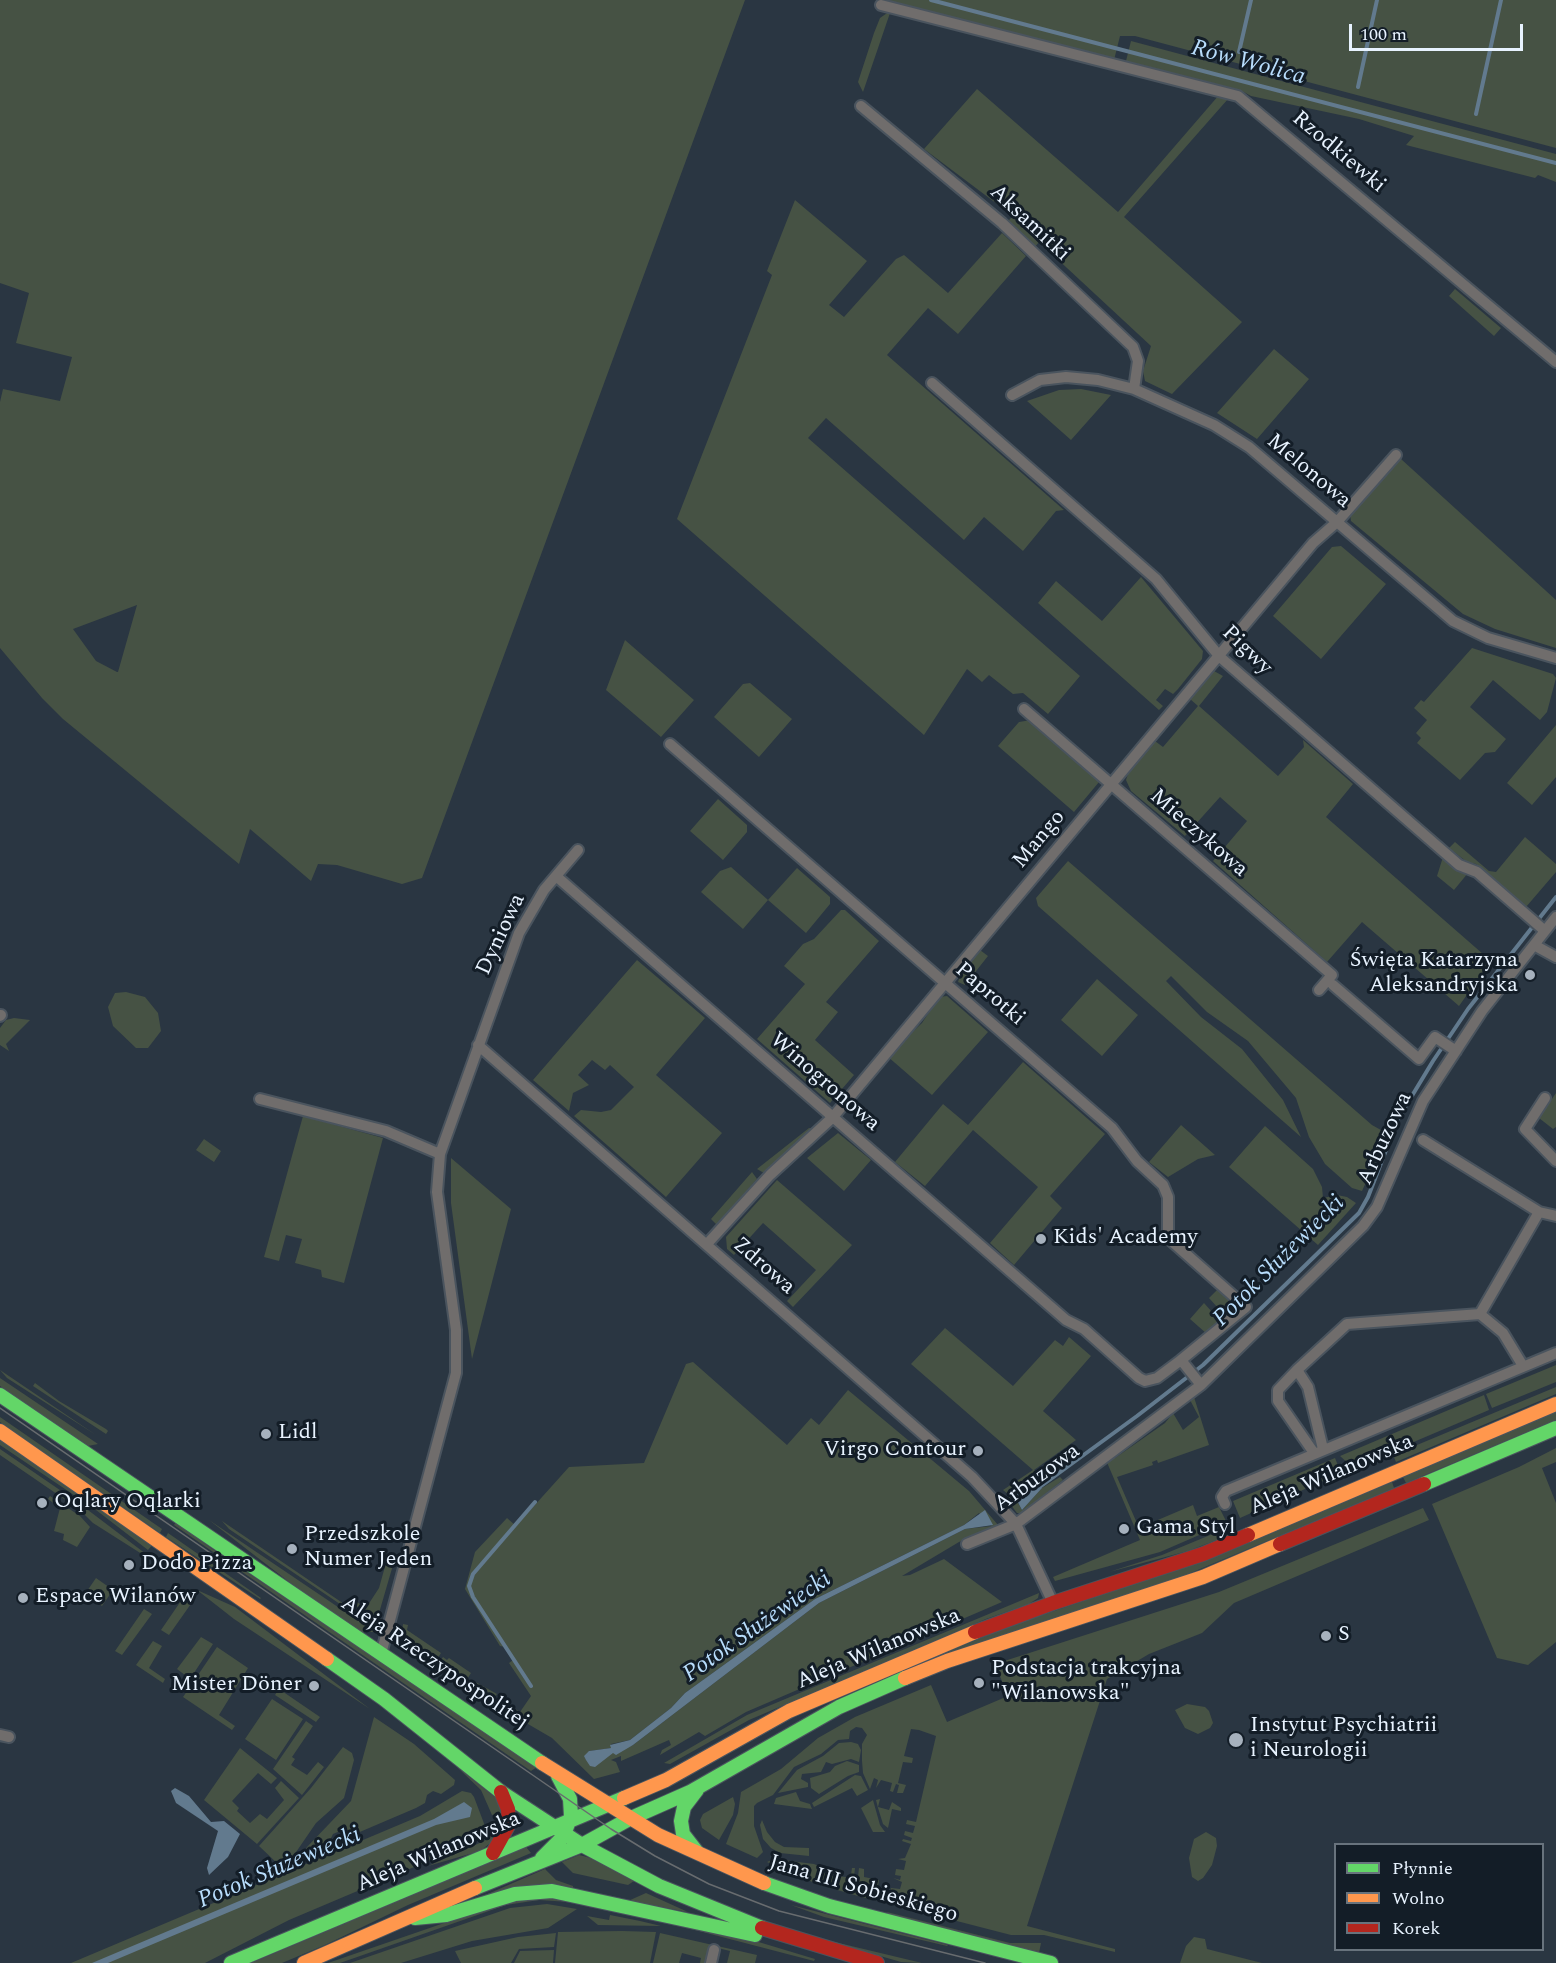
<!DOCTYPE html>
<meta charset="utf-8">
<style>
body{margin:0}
#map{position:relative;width:1556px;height:1963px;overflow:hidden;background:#2a3642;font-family:Spectral,serif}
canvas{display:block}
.legend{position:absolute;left:1334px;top:1843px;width:210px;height:108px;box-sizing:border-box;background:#131d27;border:2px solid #68737d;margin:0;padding:8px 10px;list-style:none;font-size:18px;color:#e8f3ff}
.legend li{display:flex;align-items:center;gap:12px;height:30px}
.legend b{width:30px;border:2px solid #68737d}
.scale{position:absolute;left:1349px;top:24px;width:174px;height:27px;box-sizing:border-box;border:3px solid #e8f3ff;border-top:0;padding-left:8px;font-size:18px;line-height:21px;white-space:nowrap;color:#e8f3ff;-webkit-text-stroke:4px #131d27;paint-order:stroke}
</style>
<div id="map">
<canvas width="1556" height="1963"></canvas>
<ul class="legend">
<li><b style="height:8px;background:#63d668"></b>Płynnie</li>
<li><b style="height:8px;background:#ff974d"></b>Wolno</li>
<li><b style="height:8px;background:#b3261e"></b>Korek</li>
</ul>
<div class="scale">100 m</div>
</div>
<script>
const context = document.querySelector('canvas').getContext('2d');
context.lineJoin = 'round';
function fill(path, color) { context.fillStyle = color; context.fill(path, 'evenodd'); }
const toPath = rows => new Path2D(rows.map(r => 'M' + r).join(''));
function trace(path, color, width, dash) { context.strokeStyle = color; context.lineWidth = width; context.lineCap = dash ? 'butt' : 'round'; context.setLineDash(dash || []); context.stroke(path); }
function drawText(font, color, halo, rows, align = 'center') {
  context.font = font + ' Spectral,serif'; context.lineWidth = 6; context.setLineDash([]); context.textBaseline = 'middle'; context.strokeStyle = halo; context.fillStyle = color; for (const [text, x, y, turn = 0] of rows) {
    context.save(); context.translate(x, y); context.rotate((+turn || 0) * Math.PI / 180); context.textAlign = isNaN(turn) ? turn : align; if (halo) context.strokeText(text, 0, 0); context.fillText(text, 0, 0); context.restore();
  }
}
fill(toPath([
 [0,0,745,0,422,878,402,884,337,865,318,864,311,881,250,829,239,864,63,719,42,698,0,648,0,402,3,389,60,401,72,357,16,343,29,293,0,283],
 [137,605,118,672,117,672,96,661,73,629],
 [887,0,1556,0,1556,148,1135,36,1120,36,1114,60],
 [890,11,890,13,863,92,858,82,874,33,880,18],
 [1131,41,1556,154,1556,182,1538,175,1535,178,1406,145,1414,136,1359,119,1251,96,1240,90,1126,61],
 [977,89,1118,212,1219,95,1228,99,1124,217,1242,322,1172,394,1145,381,1143,371,1151,346,1039,242,1035,247,1007,222,1013,216,924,149],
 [795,200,867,261,829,305,844,317,896,259,904,255,948,293,1002,233,1026,256,958,334,928,308,887,355,1064,510,1056,511,1023,551,984,517,964,540,826,418,808,438,1080,676,1048,714,1023,693,1013,694,989,675,982,682,967,669,924,735,677,519,772,275,767,271],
 [1455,289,1501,328,1494,336,1449,296],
 [1274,349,1309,379,1257,439,1217,413],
 [1081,389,1111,395,1071,440,1027,401,1059,390],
 [1401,459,1556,600,1556,648,1495,629,1463,614,1351,521,1350,514],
 [1341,546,1386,584,1321,659,1273,616,1332,547],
 [1141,577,1203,651,1202,659,1178,689,1173,694,1165,689,1156,700,1163,706,1159,710,1038,603,1056,581,1102,621],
 [625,640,694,700,661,737,606,690],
 [1472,648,1553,674,1556,678,1547,712,1540,720,1493,680,1470,707,1506,739,1495,752,1485,753,1460,780,1417,743,1421,738,1416,733,1427,720,1414,708,1421,700,1424,702],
 [1214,671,1223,676,1199,706,1278,776,1304,747,1303,740,1353,784,1326,817,1491,961,1459,1006,1362,922,1327,962,1213,861,1247,821,1220,797,1185,836,1131,791,1126,780,1129,771,1155,741,1163,747,1198,706,1190,699],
 [750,683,792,719,759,757,714,717,743,684],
 [1031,720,1094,772,1099,782,1074,812,998,746,1019,722],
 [1556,725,1556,777,1532,805,1507,783],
 [718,799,747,825,747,832,723,860,690,831],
 [1525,837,1556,864,1556,872,1526,907,1476,864,1467,862,1449,848,1455,842,1489,871,1496,872],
 [1443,857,1458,870,1468,873,1454,890,1437,876],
 [1068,861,1372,1125,1388,1134,1362,1191,1352,1188,1325,1164,1309,1137,1296,1098,1248,1041,1207,1012,1171,976,1166,981,1201,1017,1242,1049,1283,1100,1301,1137,1038,906,1036,898],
 [731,867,768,900,797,868,830,897,830,904,806,933,768,900,743,929,701,892,720,871],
 [841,910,845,910,879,941,826,1002,838,1012,815,1040,854,1075,830,1103,757,1039,805,984,784,966,803,944,814,939],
 [980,950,988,956,965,985,958,982,961,973],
 [637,960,705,1018,656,1075,722,1133,666,1197,574,1116,581,1110,601,1112,611,1110,634,1087,610,1065,605,1070,592,1060,578,1075,589,1085,573,1093,569,1111,533,1080],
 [1097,979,1138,1015,1102,1056,1061,1020],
 [126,992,145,997,158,1013,161,1031,148,1048,136,1048,113,1026,108,1007,115,993],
 [947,996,988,1032,932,1095,887,1056,922,1023,939,997],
 [14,1018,30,1020,6,1044,9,1051,0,1045,0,1028,6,1020],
 [1023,1062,1105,1134,1050,1196,1062,1208,1014,1265,990,1243,1038,1187,973,1130,925,1186,895,1162,943,1104,968,1125],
 [1556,1093,1556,1127,1553,1129,1539,1118],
 [303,1116,383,1138,344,1283,322,1277,321,1270,295,1263,302,1239,286,1235,279,1261,264,1257],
 [1181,1125,1215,1155,1198,1159,1168,1177,1149,1162],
 [1265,1126,1313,1169,1322,1187,1323,1198,1337,1195,1347,1197,1356,1203,1318,1245,1229,1167],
 [809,1128,813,1128,764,1173,757,1169],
 [838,1133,871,1160,844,1191,807,1158],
 [204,1139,221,1151,214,1162,196,1150],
 [451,1158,511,1209,472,1359,451,1203],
 [752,1172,757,1179,717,1225,711,1219],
 [777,1180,852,1245,793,1307,787,1301,816,1270,763,1223,734,1255,727,1249,726,1237],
 [1218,1289,1235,1304,1236,1309,1227,1318,1209,1298],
 [1204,1303,1221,1322,1207,1334,1190,1319],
 [945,1328,1013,1386,1055,1340,1063,1346,1069,1337,1091,1356,1043,1411,1076,1440,1034,1470,1039,1473,1053,1466,1057,1472,1039,1485,1014,1496,1022,1510,1042,1488,1060,1477,1063,1480,1021,1513,1017,1513,1008,1501,1009,1495,1003,1490,1033,1470,911,1364],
 [693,1362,787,1445,811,1418,819,1425,848,1390,969,1491,998,1525,959,1542,902,1576,910,1575,944,1559,1002,1602,746,1712,705,1736,699,1732,660,1755,662,1750,671,1745,669,1740,621,1761,621,1756,611,1760,616,1762,620,1772,594,1779,552,1738,497,1706,502,1700,520,1712,531,1696,509,1663,513,1660,505,1647,500,1646,465,1589,475,1552,507,1518,516,1526,569,1467,644,1463,686,1364],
 [979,1513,992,1526,965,1529,819,1603,633,1745,613,1752,589,1751,612,1748,611,1744,630,1740,671,1708,685,1693,815,1599,964,1525],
 [1556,1365,1556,1382,1492,1408,1486,1394],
 [0,1370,96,1435,7,1378],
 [0,1378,98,1444,88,1446,15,1397,0,1386],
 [35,1383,59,1401,106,1429,108,1431,106,1434,33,1386],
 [1556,1387,1556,1394,1396,1462,1393,1455],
 [1484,1395,1489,1410,1390,1452,1383,1452,1350,1465,1340,1456],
 [1194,1397,1209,1445,1158,1463,1157,1460,1152,1462,1153,1465,1117,1477,1139,1528,1193,1505,1197,1516,1219,1507,1227,1523,1160,1552,1055,1581,1053,1577,1140,1540,1106,1460,1112,1455,1115,1458,1165,1423,1173,1413,1183,1430,1199,1417,1190,1400],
 [1556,1412,1556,1420,1406,1483,1403,1477],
 [0,1417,162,1529,160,1533,0,1422],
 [0,1439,153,1544,148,1550,96,1510,0,1445],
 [1556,1448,1556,1462,1542,1468,1556,1503,1556,1642,1528,1665,1497,1658,1432,1504,1519,1467],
 [0,1449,73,1499,70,1503,0,1455],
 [1335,1458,1341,1473,1240,1518,1233,1501],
 [1392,1482,1394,1488,1181,1577,918,1664,1010,1626,1224,1553],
 [50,1496,80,1516,90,1527,77,1547,63,1540,64,1534,54,1531,60,1508,48,1499],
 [80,1504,146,1554,145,1556,93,1523,78,1508],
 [1423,1508,1429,1520,1234,1603,1202,1633,1149,1654,1107,1679,1027,1926,1115,1949,1115,1952,1044,1935,1011,1935,887,1903,897,1904,899,1896,890,1892,891,1888,900,1889,902,1882,893,1878,900,1880,901,1876,895,1875,896,1869,904,1870,906,1861,898,1859,905,1858,911,1844,902,1841,903,1839,911,1841,912,1838,904,1835,905,1831,913,1833,915,1826,906,1824,907,1820,916,1822,936,1736,919,1730,911,1729,904,1756,913,1758,912,1763,903,1762,898,1783,906,1785,903,1793,897,1793,899,1785,896,1784,893,1792,890,1791,892,1783,881,1780,876,1788,878,1780,874,1778,870,1789,863,1773,862,1761,862,1744,867,1735,862,1728,856,1727,850,1731,849,1739,838,1740,821,1754,794,1767,773,1795,757,1803,754,1806,754,1826,763,1852,757,1858,726,1844,738,1813,741,1792,781,1769,818,1738,855,1717,931,1685,947,1722,1008,1696,995,1664,1219,1592],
 [209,1520,375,1632,361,1632,302,1592],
 [222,1521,375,1625,371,1625,229,1529],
 [176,1522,211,1548,537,1767,531,1771,174,1525],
 [1227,1528,1222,1538,1188,1551,1109,1572,1162,1555],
 [168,1533,261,1598,260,1599,166,1537],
 [386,1563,393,1565,377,1620,355,1605,357,1602,366,1608,379,1588],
 [96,1578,113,1590,102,1606,85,1594],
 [197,1590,235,1607,370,1709,234,1619],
 [1039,1593,1038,1598,1029,1604,986,1619,749,1720,670,1764,664,1763,747,1715],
 [185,1595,193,1601,169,1635,161,1630],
 [144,1609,152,1614,122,1655,115,1651],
 [403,1624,408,1625,407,1630,441,1653,434,1664,401,1639],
 [201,1637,213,1644,190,1679,177,1669],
 [153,1641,162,1646,149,1668,165,1679,163,1683,136,1665],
 [217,1647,248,1668,219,1715,235,1726,232,1730,183,1697],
 [443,1657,447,1660,449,1658,471,1673,464,1684,437,1666],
 [472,1680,497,1694,491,1702,467,1686],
 [279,1689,320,1717,316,1722,275,1695],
 [272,1699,303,1719,276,1760,245,1739],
 [1187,1704,1205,1707,1209,1711,1213,1723,1210,1728,1198,1734,1185,1728,1175,1710],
 [374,1717,414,1744,455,1780,454,1785,441,1794,433,1791,427,1795,425,1803,416,1808,348,1837,340,1831,333,1834,328,1844,303,1855,307,1847,351,1801],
 [306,1721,313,1726,292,1757,295,1759,291,1765,307,1775,318,1762,324,1767,302,1795,273,1769],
 [851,1742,858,1744,861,1750,859,1762,851,1759,832,1764,826,1762,821,1772,802,1774,801,1779,808,1783,808,1787,778,1793,797,1770,823,1756,839,1743],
 [343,1747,352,1753,354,1760,344,1798,316,1823,292,1858,279,1865,259,1846,311,1788],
 [240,1748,277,1778,271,1784,258,1773,232,1801,239,1808,237,1811,250,1823,260,1814,267,1819,284,1800,275,1788,281,1781,299,1798,257,1844,204,1800],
 [847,1761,859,1765,859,1772,848,1776,819,1794,811,1788,810,1778,830,1772,835,1766],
 [457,1767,495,1797,503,1813,492,1815,481,1790],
 [855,1775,861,1776,868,1790,857,1796,852,1788,814,1807,812,1803],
 [462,1791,471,1793,474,1797,488,1834,464,1846,459,1842,454,1844,452,1851,289,1920,205,1963,71,1963,420,1816],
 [796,1792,800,1801,810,1804,812,1809,774,1804,776,1798],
 [733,1797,735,1804,733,1815,719,1840,702,1828,700,1820,703,1814],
 [880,1799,878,1807,889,1810,892,1802,901,1808,901,1811,892,1809,888,1828,883,1824,878,1808,876,1800],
 [873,1800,880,1825,885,1832,873,1832,861,1808],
 [762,1820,767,1832,775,1842,784,1847,809,1848,809,1856,780,1853,771,1848,763,1839,760,1825],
 [497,1831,498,1837,480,1851,428,1866,484,1841],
 [1206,1832,1216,1838,1217,1846,1212,1865,1203,1878,1198,1881,1192,1877,1189,1858,1194,1839],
 [526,1847,531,1853,408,1905,325,1945,282,1963,251,1963],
 [579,1855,591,1858,634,1881,628,1885,573,1873,562,1862],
 [774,1859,814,1864,821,1867,821,1872,833,1876,847,1877,851,1875,852,1868,855,1868,854,1877,858,1877,859,1868,864,1869,864,1877,879,1880,876,1897,873,1900,858,1896,817,1884,767,1862],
 [545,1869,556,1880,573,1886,573,1889,474,1900],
 [646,1893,688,1912,628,1901],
 [555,1898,569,1902,539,1900,506,1905,340,1963,328,1963,511,1900],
 [547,1904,577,1909,548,1928,472,1941,401,1963,350,1963,510,1908],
 [791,1905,948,1945,947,1946,824,1917],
 [887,1912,1010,1943,1041,1943,1039,1953,890,1916],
 [610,1915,640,1921,661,1926,598,1925,587,1916,609,1920],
 [649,1918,752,1940,815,1959,814,1961],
 [622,1931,656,1932,650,1963,555,1963,558,1932],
 [556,1933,554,1947,519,1949,511,1963,461,1963,455,1951,518,1937],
 [660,1933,757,1955,755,1963,727,1963,730,1951,710,1946,705,1963,700,1963,701,1958,682,1953,679,1963,653,1963],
 [1194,1937,1205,1939,1207,1949,1262,1963,1180,1963,1186,1946],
 [818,1938,922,1963,901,1962],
 [554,1950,553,1963,514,1963,520,1951]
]), '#465244');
fill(toPath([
 [1039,1485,1042,1488,1022,1510,1014,1495],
 [985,1510,993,1525,965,1529,819,1603,633,1745,616,1755,613,1753,595,1767,590,1766,586,1760,584,1756,589,1751,611,1748,610,1745,630,1740,671,1708,685,1693,815,1599,964,1525],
 [175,1788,189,1796,211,1822,224,1821,240,1834,228,1857,209,1875,207,1868,218,1831,176,1803,171,1791],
 [464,1802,472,1808,470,1817,436,1825,108,1963,92,1963,434,1819]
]), '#627a8e');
trace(toPath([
 [931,0,1556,163],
 [1239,52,1251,0],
 [1358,87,1377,0],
 [1476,114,1501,0],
 [1037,1489,1137,1416,1203,1365,1359,1213,1368,1197,1398,1119,1433,1061,1468,1009,1556,897],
 [531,1686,473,1597,469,1586,473,1574,535,1502]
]), '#627a8e', 4);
const street = toPath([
 [881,5,1238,96,1556,362],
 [861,106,1002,223,1133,347,1138,361,1134,389],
 [932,383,1156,579,1220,657,1235,670,1459,865,1477,872,1545,931],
 [1012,395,1040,380,1066,377,1098,380,1134,389,1214,425,1249,447,1453,621,1488,638,1556,658],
 [1024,709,1332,975,1319,990],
 [670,744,1112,1128,1137,1161,1163,1185,1168,1197,1168,1238,1246,1307,1181,1360],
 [556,876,1066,1320,1084,1329,1139,1378,1145,1381,1157,1378,1181,1360,1201,1385],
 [1534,945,1556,957],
 [1333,985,1419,1059,1435,1037,1456,1051],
 [0,1016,1,1015],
 [478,1045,972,1477,1016,1524,1053,1603],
 [1545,1098,1525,1129,1556,1161],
 [260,1099,386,1131,440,1154],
 [1539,1212,1556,1216],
 [707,1244,770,1175,833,1117,1313,543,1337,522,1396,455],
 [1480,1314,1503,1333,1523,1366],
 [1297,1370,1278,1390,1278,1401,1314,1453],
 [1323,1449,1308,1387,1297,1370,1347,1324,1480,1314,1539,1212,1423,1140],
 [1225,1504,1222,1497,1226,1491,1556,1353],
 [967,1544,1016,1524,1201,1385,1363,1226,1377,1207,1423,1101,1482,1011,1556,917],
 [381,1654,456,1373,456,1330,437,1192,440,1154,519,933,544,890,578,850],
 [0,1735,9,1737],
 [711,1963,714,1950]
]);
const fast = toPath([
 [0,1395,542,1763],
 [1424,1484,1556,1428],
 [327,1659,384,1699,501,1792,582,1845,659,1886,762,1928],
 [697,1790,684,1807,681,1821,683,1834,697,1852],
 [542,1858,563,1837,571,1816,570,1799,558,1776],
 [764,1883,829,1906,1051,1963],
 [475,1888,582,1845,629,1819,690,1792,839,1707,905,1678],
 [415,1918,446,1915,515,1894,552,1891,755,1935],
 [231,1963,624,1798]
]);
const slow = toPath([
 [0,1431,327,1659],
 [1248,1535,1556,1404],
 [905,1678,947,1661,1203,1577,1280,1544],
 [542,1763,658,1835,764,1883],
 [624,1798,666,1780,789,1711,975,1632],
 [304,1963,475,1888]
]);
const jam = toPath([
 [1280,1544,1424,1484],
 [975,1632,1053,1603,1203,1554,1248,1535],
 [493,1853,509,1824,508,1809,501,1792],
 [762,1928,877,1963]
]);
trace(street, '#4a545e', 14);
trace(fast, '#4a545e', 16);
trace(slow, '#4a545e', 16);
trace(jam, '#4a545e', 16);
trace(street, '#706d6c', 10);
trace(fast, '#63d668', 14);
trace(slow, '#ff974d', 14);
trace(jam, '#b3261e', 14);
trace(toPath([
 [0,1408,611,1829,655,1856,709,1884,779,1911,985,1963]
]), '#686c6f', 1.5);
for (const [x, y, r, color] of [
 [1530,975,6,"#a6b1bd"],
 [1041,1239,6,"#a6b1bd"],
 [266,1434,6,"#a6b1bd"],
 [978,1451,6,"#a6b1bd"],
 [42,1503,6,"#a6b1bd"],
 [1124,1529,6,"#a6b1bd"],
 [292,1549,6,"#a6b1bd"],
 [129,1565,6,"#a6b1bd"],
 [23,1598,6,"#a6b1bd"],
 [1326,1636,6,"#a6b1bd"],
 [979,1683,6,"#a6b1bd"],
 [314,1686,6,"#a6b1bd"],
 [1236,1740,8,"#a6b1bd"]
]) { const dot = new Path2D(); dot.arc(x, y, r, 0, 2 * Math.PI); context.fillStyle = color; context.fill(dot); trace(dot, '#131d27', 2); }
drawText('22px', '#e8f3ff', '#131d27', [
 ["Rzodkiewki",1338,153,40],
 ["Aksamitki",1029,224,43],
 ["Melonowa",1308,472,40],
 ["Pigwy",1246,651,44],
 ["Mieczykowa",1198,834,41],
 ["Mango",1040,840,-50],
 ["Dyniowa",502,935,-65],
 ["Paprotki",989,995,41],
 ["Winogronowa",824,1083,41],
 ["Arbuzowa",1386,1139,-65],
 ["Zdrowa",763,1267,41],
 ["Aleja Wilanowska",1332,1476,-23],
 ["Arbuzowa",1038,1479,-36],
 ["Aleja Wilanowska",879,1650,-23],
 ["Aleja Rzeczypospolitej",434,1664,34],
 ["Aleja Wilanowska",439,1853,-23],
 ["Jana III Sobieskiego",863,1890,16]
]);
drawText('22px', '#e8f3ff', '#131d27', [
 ["Święta Katarzyna",1518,962,"right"],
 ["Aleksandryjska",1518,987,"right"],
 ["Kids' Academy",1053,1239],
 ["Lidl",278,1434],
 ["Virgo Contour",966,1451,"right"],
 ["Oqlary Oqlarki",54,1503],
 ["Gama Styl",1136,1529],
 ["Przedszkole",304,1536],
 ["Numer Jeden",304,1561],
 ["Dodo Pizza",141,1565],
 ["Espace Wilanów",35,1598],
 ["S",1338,1636],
 ["Podstacja trakcyjna",991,1670],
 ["\"Wilanowska\"",991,1695],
 ["Mister Döner",302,1686,"right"],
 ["Instytut Psychiatrii",1250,1727],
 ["i Neurologii",1250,1752]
], 'left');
drawText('italic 24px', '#b8ddfc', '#131d27', [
 ["Rów Wolica",1248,64,15],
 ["Potok Służewiecki",1280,1262,-45],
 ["Potok Służewiecki",758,1628,-35],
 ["Potok Służewiecki",280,1869,-23]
]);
</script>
